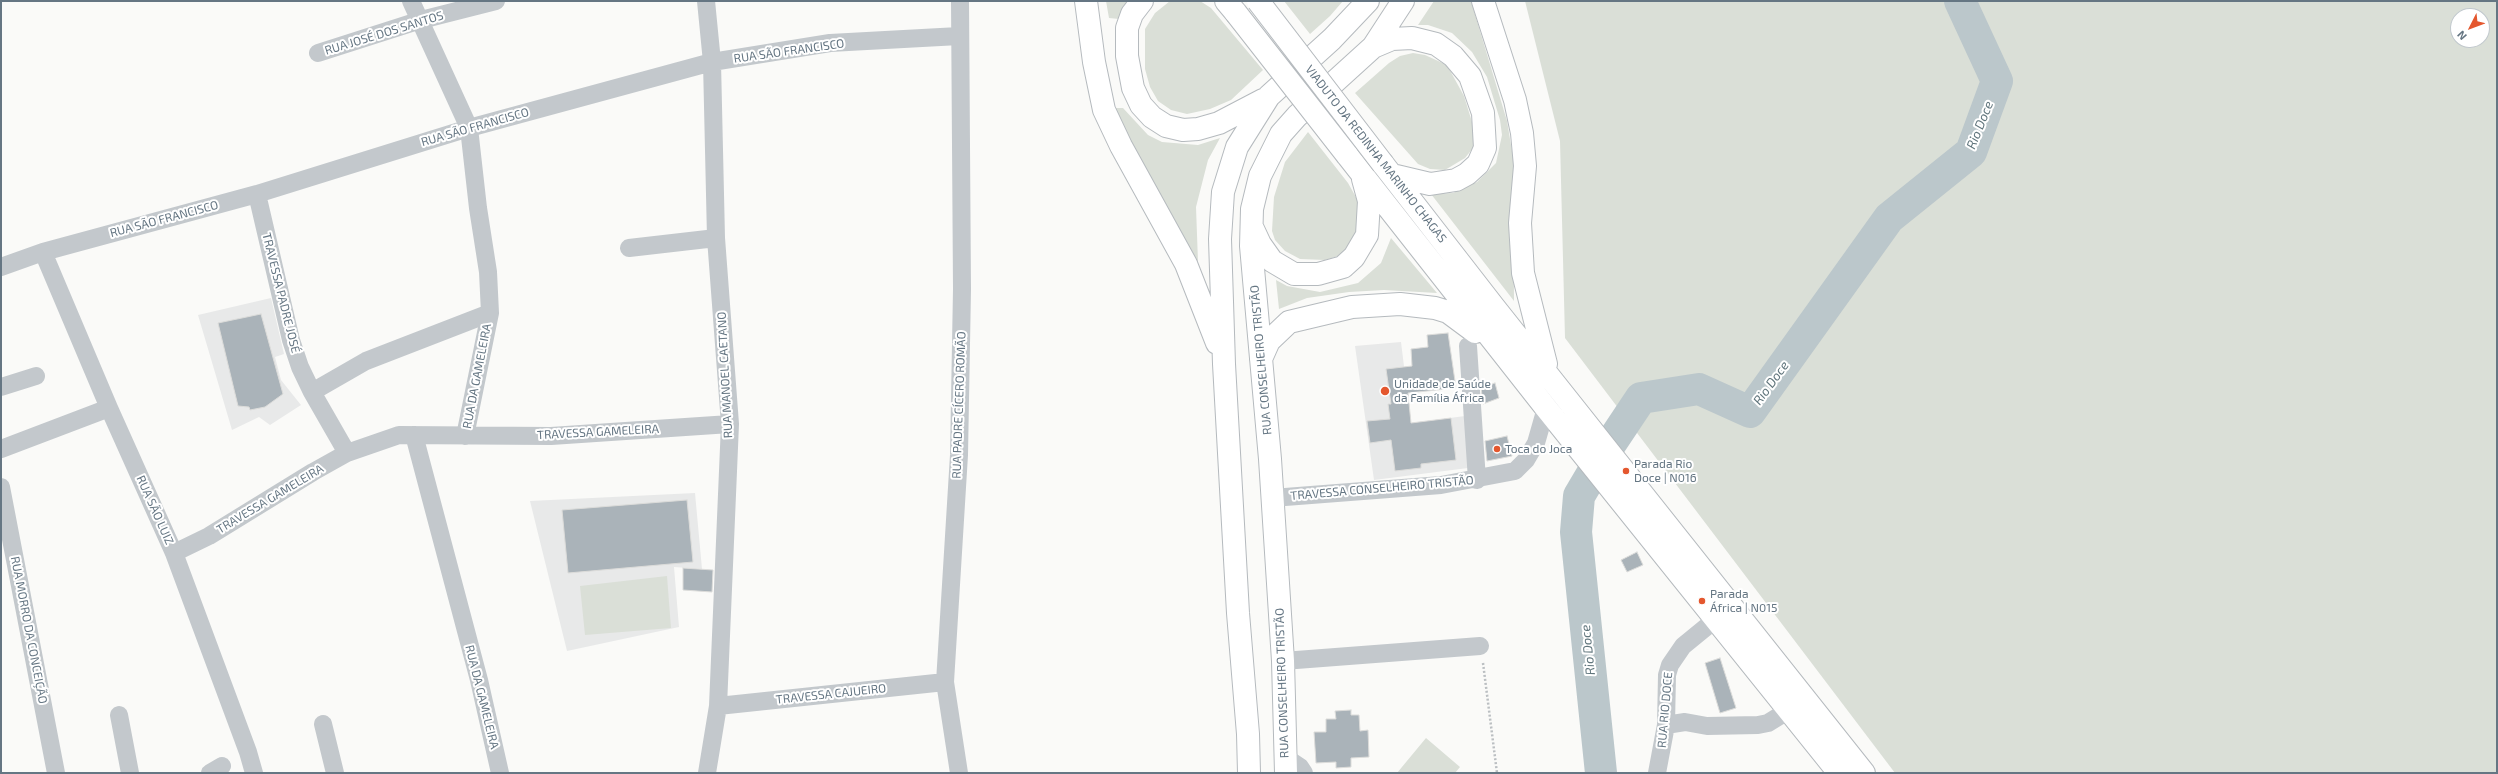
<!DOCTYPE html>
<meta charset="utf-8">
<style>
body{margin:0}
#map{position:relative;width:2498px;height:774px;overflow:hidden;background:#fafaf8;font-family:"Exo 2",sans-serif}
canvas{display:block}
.frame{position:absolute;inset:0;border:2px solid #657683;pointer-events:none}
.north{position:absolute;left:2450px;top:8px;width:40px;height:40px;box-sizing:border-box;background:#fff;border:1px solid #c1c8cd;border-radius:50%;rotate:228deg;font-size:11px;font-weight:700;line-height:16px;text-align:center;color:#657683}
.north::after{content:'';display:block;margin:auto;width:14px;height:18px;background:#e4572e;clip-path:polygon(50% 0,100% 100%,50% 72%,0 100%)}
</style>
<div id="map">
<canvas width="2498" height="774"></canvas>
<div class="frame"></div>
<div class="north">N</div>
</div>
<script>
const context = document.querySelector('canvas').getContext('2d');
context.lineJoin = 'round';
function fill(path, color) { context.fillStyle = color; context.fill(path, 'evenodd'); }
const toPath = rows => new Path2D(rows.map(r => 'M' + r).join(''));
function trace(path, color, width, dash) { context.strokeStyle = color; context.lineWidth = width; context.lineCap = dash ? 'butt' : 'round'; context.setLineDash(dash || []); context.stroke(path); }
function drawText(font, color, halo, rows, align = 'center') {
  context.font = font + ' "Exo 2",sans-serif'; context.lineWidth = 4; context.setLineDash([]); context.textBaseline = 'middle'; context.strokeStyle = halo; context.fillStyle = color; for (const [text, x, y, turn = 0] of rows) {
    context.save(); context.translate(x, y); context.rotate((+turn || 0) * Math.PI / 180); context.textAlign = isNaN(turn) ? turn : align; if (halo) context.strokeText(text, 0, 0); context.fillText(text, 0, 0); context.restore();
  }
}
fill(toPath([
 [271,298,284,354,275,357,281,380,301,405,270,425,259,417,232,430,198,315],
 [1401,342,1411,423,1465,416,1468,468,1374,480,1355,346],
 [695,493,702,569,674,567,679,627,567,651,530,501]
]), '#e8e9e9');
fill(toPath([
 [1106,1,1131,1,1119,19,1109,18],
 [1170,1,1200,1,1211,8,1263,70,1231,100,1210,109,1187,114,1171,110,1158,101,1150,87,1145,69,1145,29,1155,13],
 [1284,1,1343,1,1330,16,1310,34],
 [1434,1,1471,1,1507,121,1513,157,1514,301,1431,194,1453,193,1477,182,1496,163,1502,135,1500,120,1487,77,1472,52,1452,33,1428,25,1418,25],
 [1525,1,2497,1,2497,773,1895,773,1565,338,1560,141],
 [2458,16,2482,16,2482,40,2458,40],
 [1413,53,1425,55,1447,65,1464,96,1472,122,1475,135,1473,148,1465,158,1445,170,1430,169,1418,164,1355,93,1389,63,1400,56],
 [1115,108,1123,108,1148,135,1162,142,1198,145,1220,138,1208,160,1196,207,1198,262,1163,199,1146,174,1119,122],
 [1308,132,1348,183,1357,199,1360,211,1356,236,1348,248,1338,256,1325,260,1300,259,1285,251,1275,240,1272,231,1274,197,1285,162],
 [1391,238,1437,293,1384,290,1349,292,1307,298,1279,309,1276,280,1287,286,1320,292,1358,283,1381,263],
 [667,576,671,628,585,635,580,586],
 [1426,738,1460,767,1455,773,1397,773]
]), '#dadfd7');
trace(toPath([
 [1601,773,1576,532,1579,496,1605,452,1641,398,1699,389,1750,412,1889,218,1971,152,1997,81,1960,1]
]), '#bbc7cb', 32);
const building = toPath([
 [261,314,283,394,265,407,250,410,249,407,238,406,218,323,261,314],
 [1448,333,1456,388,1408,393,1411,423,1451,418,1456,460,1421,464,1421,468,1395,471,1391,440,1370,443,1367,421,1390,419,1388,404,1391,404,1386,369,1412,366,1411,349,1428,347,1427,335,1448,333],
 [1495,383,1499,398,1483,404,1481,387,1495,383],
 [1507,436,1512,456,1487,461,1485,441,1507,436],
 [687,500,693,562,568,573,562,510,687,500],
 [1637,552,1643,565,1627,572,1621,560,1637,552],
 [683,568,713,570,712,592,683,590,683,568],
 [1720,658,1736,708,1720,713,1705,663,1720,658],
 [1351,710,1351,715,1359,715,1360,731,1368,730,1369,757,1351,758,1351,767,1336,768,1336,762,1316,763,1314,732,1326,732,1326,719,1336,719,1335,711,1351,710]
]);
fill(building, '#aab3b9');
trace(building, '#dcdcda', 1);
const major = toPath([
 [1086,1,1094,62,1104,110,1121,146,1186,264,1217,343],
 [1142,1,1132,14,1127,28,1127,56,1133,88,1141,105,1152,117,1166,126,1183,130,1198,129,1219,123,1263,100],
 [1226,1,1236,13],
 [1483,1,1515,100,1522,133,1525,166,1520,223,1523,273,1546,364],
 [1373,47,1392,39,1412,38,1436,44,1453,56,1470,76,1483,113,1485,148,1478,164,1467,174,1456,180,1430,184,1392,175],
 [1347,155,1546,408,1839,773],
 [1383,164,1494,307,1864,773],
 [1253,229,1260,244,1272,261,1294,274,1318,274,1343,267,1354,257,1367,235,1369,201,1363,179],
 [1261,359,1269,341,1289,322,1352,307,1400,304,1435,308,1448,312,1475,332],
 [1249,773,1248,734,1238,613,1224,364,1220,239,1223,192,1237,147,1269,96,1332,39,1368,1],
 [1286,773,1283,661,1270,459,1251,246,1252,209,1260,176,1281,134,1297,116,1373,47,1403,1]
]);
trace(major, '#b5babe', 24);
trace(toPath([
 [1483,663,1497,773]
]), '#bbbfc2', 2.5, [2, 2]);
trace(toPath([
 [411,1,469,128,478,208,488,272,490,313,465,436],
 [706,1,712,62,716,238,730,424,718,706,707,773],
 [318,53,421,20,496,1],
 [257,194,291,340,300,367,312,392,347,453],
 [629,248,716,238],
 [43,252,109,408,174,553,248,752,254,773],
 [1,267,43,252,257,194,469,128,712,62,830,43,959,36],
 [1468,346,1477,480],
 [1,387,36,376],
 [312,392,366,361,490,313],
 [414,435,479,680,500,773],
 [1,449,109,408],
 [1,487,56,773],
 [1272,498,1441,485,1515,471,1526,460,1536,443,1546,408],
 [174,553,209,536,313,472,347,453,399,435,551,436,730,424],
 [1283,661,1480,646],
 [718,706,945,682],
 [119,715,130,773],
 [323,724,335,773],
 [1666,725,1685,722,1707,726,1758,725,1768,723,1789,710],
 [1285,757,1300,767,1304,773],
 [210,773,222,766],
 [959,773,945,682,959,455,962,289,960,1],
 [1657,773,1666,725,1667,675,1670,665,1683,646,1716,619]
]), '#c3c8cc', 18);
trace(major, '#fff', 22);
const majorBridge = toPath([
 [1258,1,1383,164],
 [1236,13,1347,155]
]);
trace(majorBridge, '#b5babe', 24, []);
trace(majorBridge, '#fff', 22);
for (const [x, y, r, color] of [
 [1385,391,5,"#e4572e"],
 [1497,449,4,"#e4572e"],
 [1626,471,4,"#e4572e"],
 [1702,601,4,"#e4572e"]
]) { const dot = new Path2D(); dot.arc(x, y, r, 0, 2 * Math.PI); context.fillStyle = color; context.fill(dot); trace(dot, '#fff', 1.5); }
drawText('12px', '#657683', '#fff', [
 ["RUA JOSÉ DOS SANTOS",384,33,-17],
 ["RUA SÃO FRANCISCO",789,51,-8],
 ["RUA SÃO FRANCISCO",475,127,-16],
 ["VIADUTO DA REDINHA MARINHO CHAGAS",1376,154,52],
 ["RUA SÃO FRANCISCO",164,219,-15],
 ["TRAVESSA PADRE JOSÉ",281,293,76],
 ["RUA CONSELHEIRO TRISTÃO",1261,360,-95],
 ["RUA MANOEL CAETANO",725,375,-93],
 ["RUA DA GAMELEIRA",477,376,-79],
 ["RUA PADRE CÍCERO ROMÃO",959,405,-88],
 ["TRAVESSA GAMELEIRA",598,432,-3],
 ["TRAVESSA CONSELHEIRO TRISTÃO",1382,488,-5],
 ["TRAVESSA GAMELEIRA",270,499,-31],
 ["RUA SÃO LUIZ",155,510,66],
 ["RUA MORRO DA CONCEIÇÃO",29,630,79],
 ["RUA CONSELHEIRO TRISTÃO",1282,683,-92],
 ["TRAVESSA CAJUEIRO",831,694,-6],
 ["RUA DA GAMELEIRA",482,697,76],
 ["RUA RIO DOCE",1665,710,-85]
]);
drawText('12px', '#657683', '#fff', [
 ["Unidade de Saúde",1394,384],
 ["da Família África",1394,398],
 ["Toca do Joca",1505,449],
 ["Parada Rio",1634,464],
 ["Doce | N016",1634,478],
 ["Parada",1710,594],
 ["África | N015",1710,608]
], 'left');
drawText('italic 13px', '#60757c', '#fff', [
 ["Rio Doce",1980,125,-68],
 ["Rio Doce",1771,383,-54],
 ["Rio Doce",1588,650,-96]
]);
</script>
